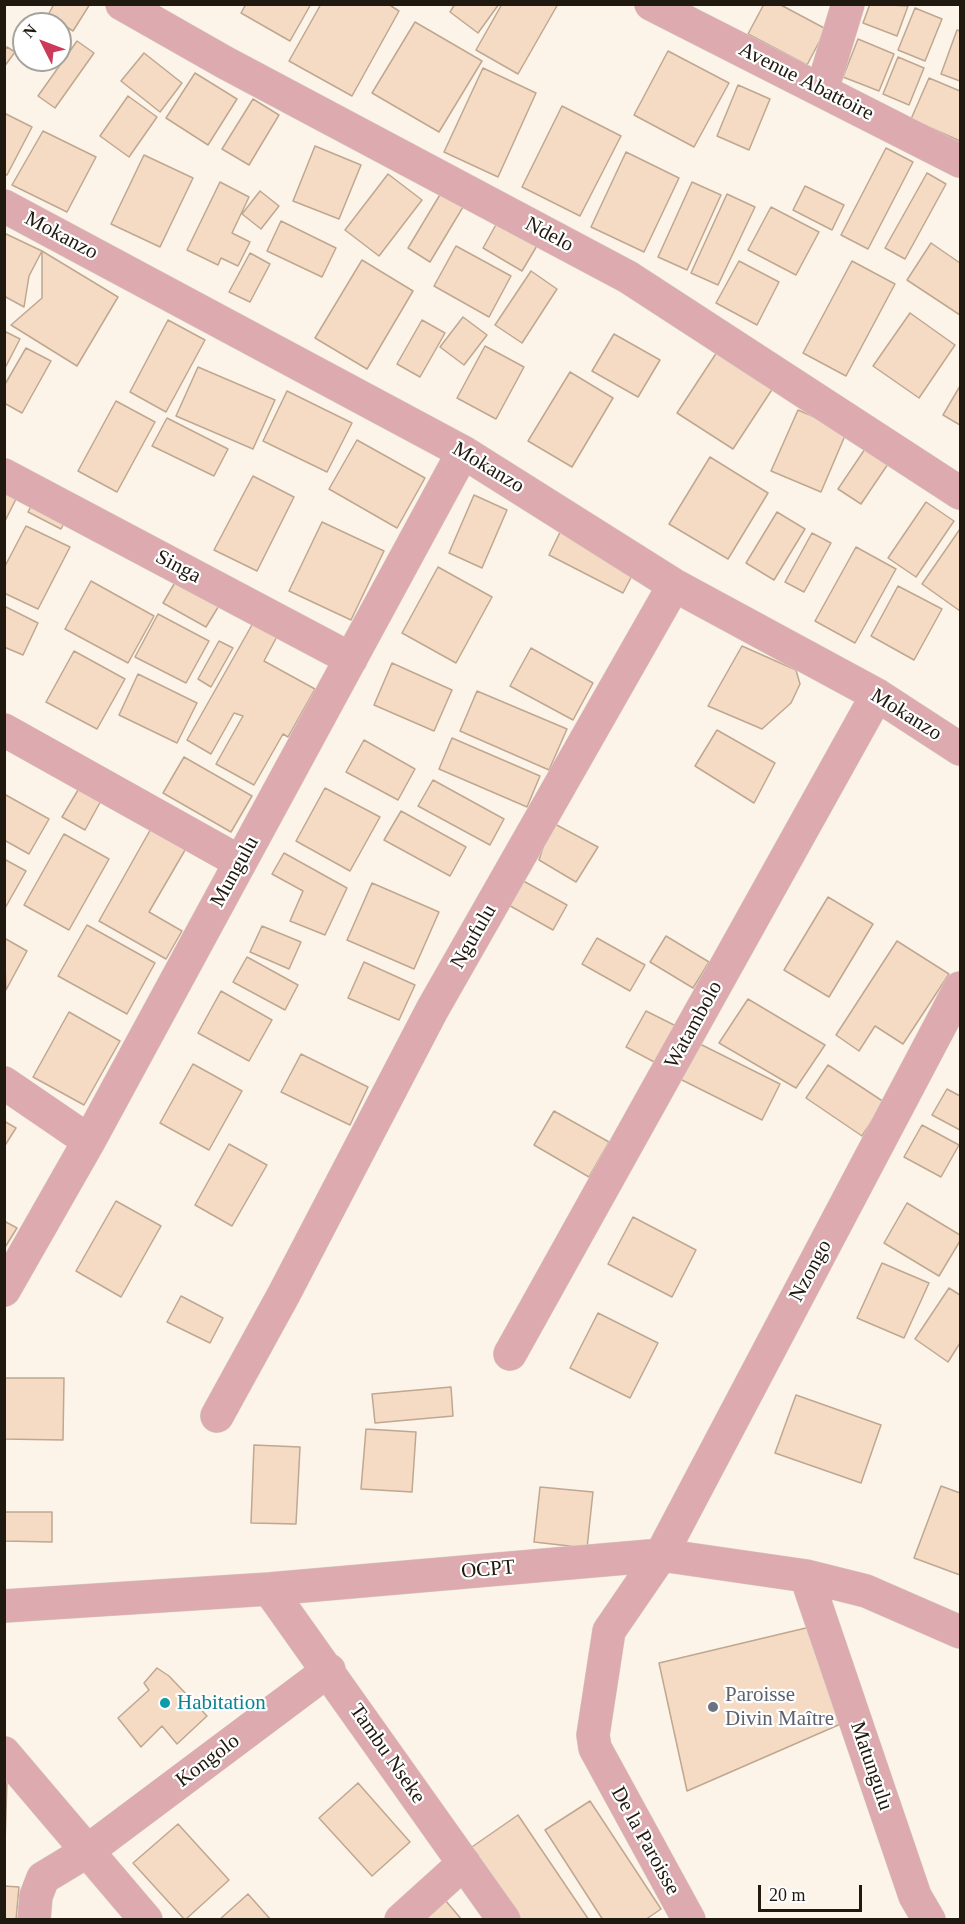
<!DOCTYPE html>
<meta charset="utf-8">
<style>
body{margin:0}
#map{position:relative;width:965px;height:1924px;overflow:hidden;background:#fdf4e9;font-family:"Times New Roman",serif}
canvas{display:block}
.frame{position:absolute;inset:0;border:6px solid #20190f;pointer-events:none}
.north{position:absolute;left:12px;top:12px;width:60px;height:60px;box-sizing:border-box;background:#fff;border:2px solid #a6a39f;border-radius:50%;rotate:312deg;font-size:16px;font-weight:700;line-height:24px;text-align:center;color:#20190f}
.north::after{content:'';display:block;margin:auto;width:21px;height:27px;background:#cb3b59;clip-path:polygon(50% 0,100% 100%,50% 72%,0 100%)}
.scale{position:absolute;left:758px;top:1885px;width:104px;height:27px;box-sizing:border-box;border:3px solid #20190f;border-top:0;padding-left:8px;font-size:18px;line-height:21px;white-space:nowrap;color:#20190f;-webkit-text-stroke:4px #fff;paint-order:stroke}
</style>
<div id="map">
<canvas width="965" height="1924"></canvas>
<div class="frame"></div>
<div class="north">N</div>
<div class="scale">20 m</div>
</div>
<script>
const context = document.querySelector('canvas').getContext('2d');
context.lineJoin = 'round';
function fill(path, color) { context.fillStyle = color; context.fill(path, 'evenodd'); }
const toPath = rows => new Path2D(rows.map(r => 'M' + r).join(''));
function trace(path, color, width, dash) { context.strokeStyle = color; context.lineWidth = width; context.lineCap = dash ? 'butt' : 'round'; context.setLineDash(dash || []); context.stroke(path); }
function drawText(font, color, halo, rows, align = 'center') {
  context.font = font + ' "Times New Roman",serif'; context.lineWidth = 4.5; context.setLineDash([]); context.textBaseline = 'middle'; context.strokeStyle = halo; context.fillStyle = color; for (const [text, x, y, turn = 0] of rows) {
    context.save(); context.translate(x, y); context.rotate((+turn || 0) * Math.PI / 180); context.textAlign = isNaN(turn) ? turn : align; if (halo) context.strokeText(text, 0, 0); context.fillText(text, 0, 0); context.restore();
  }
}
const building = toPath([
 [54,4,90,4,73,31,48,15,54,4],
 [246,4,311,4,290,41,241,13,246,4],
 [321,4,388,4,399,11,352,96,289,61,321,4],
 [455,4,499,4,478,33,450,12,455,4],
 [502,4,558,4,518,74,476,50,502,4],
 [764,4,779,4,826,29,807,65,748,34,764,4],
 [870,4,908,6,897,36,863,23,870,4],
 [915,8,942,19,925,61,898,50,915,8],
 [415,22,482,61,439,132,372,93,415,22],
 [957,30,960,31,960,81,941,74,957,30],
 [858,39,894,54,879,91,843,77,858,39],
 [77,41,94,53,55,108,38,96,77,41],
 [7,47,15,52,4,67,4,50,7,47],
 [668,51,729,83,694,147,634,115,668,51],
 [144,53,182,83,160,112,121,81,144,53],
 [898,57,924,68,909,105,883,94,898,57],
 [483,68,536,93,498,177,444,152,483,68],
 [195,73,237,99,208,145,166,118,195,73],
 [929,78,960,91,960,141,911,119,929,78],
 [738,85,770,99,749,150,717,136,738,85],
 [128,96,157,117,129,157,100,136,128,96],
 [253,99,279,115,249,165,222,149,253,99],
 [562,106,621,136,580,216,522,187,562,106],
 [4,113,32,127,7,175,4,174,4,113],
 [43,131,96,157,67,212,12,185,43,131],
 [315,146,361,165,339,219,293,201,315,146],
 [886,148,913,162,868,249,841,235,886,148],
 [626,152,679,178,644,252,591,227,626,152],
 [144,155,193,178,160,247,111,224,144,155],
 [927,173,946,184,905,259,885,248,927,173],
 [388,174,422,200,379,256,345,230,388,174],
 [220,182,249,197,232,233,250,242,238,266,221,258,218,265,187,250,220,182],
 [692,182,721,195,687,270,658,257,692,182],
 [805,186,844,205,832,230,793,210,805,186],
 [260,191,279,206,261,229,242,214,260,191],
 [441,193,463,207,430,262,408,248,441,193],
 [727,194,755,207,718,285,691,273,727,194],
 [771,207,819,232,796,275,748,250,771,207],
 [281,221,336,248,322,277,267,251,281,221],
 [498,221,538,244,522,271,483,248,498,221],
 [4,233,42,251,29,276,24,307,4,296,4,233],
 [931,243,960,263,960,315,907,280,931,243],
 [456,246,511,276,489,317,434,286,456,246],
 [42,251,118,297,77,366,11,325,42,298,42,251],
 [250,253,270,264,250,302,229,292,250,253],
 [362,260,413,291,367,369,315,338,362,260],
 [739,261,779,282,757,325,716,303,739,261],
 [852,261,895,284,846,376,803,353,852,261],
 [531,271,557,289,522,343,495,325,531,271],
 [910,313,955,345,919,398,873,366,910,313],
 [463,317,487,335,464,365,440,347,463,317],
 [168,320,205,340,166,412,130,392,168,320],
 [422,320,445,333,420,377,397,364,422,320],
 [4,331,20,339,4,370,4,331],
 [614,334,660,360,638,397,592,371,614,334],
 [485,346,524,367,496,419,457,398,485,346],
 [26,348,51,361,22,413,4,403,4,386,26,348],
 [717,352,773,388,733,449,677,413,717,352],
 [198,367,275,400,253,449,176,416,198,367],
 [570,372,613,398,572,467,528,441,570,372],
 [960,386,960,425,943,415,960,386],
 [287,391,352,423,327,472,263,441,287,391],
 [116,401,155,422,117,492,78,471,116,401],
 [798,410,847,431,821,492,771,471,798,410],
 [167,418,228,449,214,476,152,446,167,418],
 [357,440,425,478,397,528,329,489,357,440],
 [867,446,890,461,861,504,838,489,867,446],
 [710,457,768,493,728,559,669,524,710,457],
 [253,476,294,497,257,571,214,550,253,476],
 [4,493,16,499,4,523,4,493],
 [37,494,70,512,61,529,28,512,37,494],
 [474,495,507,510,482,568,449,553,474,495],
 [926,502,954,521,916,577,888,558,926,502],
 [777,512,805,529,774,580,746,563,777,512],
 [322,522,384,551,351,620,289,591,322,522],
 [564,524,639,562,623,593,549,555,564,524],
 [26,526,70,547,38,609,4,593,4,568,26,526],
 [960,529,960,611,922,584,960,529],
 [812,533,831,543,804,592,785,582,812,533],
 [856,547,896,569,855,643,815,621,856,547],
 [438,567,492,597,456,663,402,633,438,567],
 [180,574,223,599,206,627,163,603,180,574],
 [91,581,154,616,128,663,65,629,91,581],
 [898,586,942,609,914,660,871,636,898,586],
 [4,606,38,623,23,655,4,647,4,606],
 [158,614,209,641,186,683,135,657,158,614],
 [257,616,281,629,264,661,315,689,288,737,283,734,254,785,216,764,243,716,234,713,211,754,187,740,257,616],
 [219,641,233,648,211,687,198,679,219,641],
 [742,646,796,670,800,684,791,703,762,729,708,706,742,646],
 [531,648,593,683,573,720,510,686,531,648],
 [74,651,125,679,97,729,46,702,74,651],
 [392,663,452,690,434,731,374,705,392,663],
 [138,674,197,703,177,743,119,715,138,674],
 [477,691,567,729,549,770,460,731,477,691],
 [717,730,775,763,754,803,695,766,717,730],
 [452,738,540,776,527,807,439,769,452,738],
 [364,740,415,769,398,800,346,772,364,740],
 [184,757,252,796,231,832,163,793,184,757],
 [433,780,504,819,490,845,418,806,433,780],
 [81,785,103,797,85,830,62,817,81,785],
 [325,788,380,817,350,871,296,841,325,788],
 [4,794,49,819,29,854,4,840,4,794],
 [401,811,466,847,450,876,384,840,401,811],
 [551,822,598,847,576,882,539,860,551,822],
 [153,825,188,845,149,912,182,931,166,959,99,921,153,825],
 [64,834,109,859,69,930,24,905,64,834],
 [284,853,347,888,325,935,290,921,303,891,272,874,284,853],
 [4,859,26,871,4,910,4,859],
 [518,878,567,905,553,930,505,903,518,878],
 [372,883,439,912,414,969,347,940,372,883],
 [828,897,873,924,829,997,784,970,828,897],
 [87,925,155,963,127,1014,58,976,87,925],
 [262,926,301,942,289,969,250,952,262,926],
 [666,936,709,962,693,988,650,962,666,936],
 [597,938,645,965,630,991,582,964,597,938],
 [6,939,27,951,6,990,4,941,6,939],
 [897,941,949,974,903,1044,875,1026,859,1051,836,1035,897,941],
 [247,957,298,985,285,1010,233,982,247,957],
 [364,962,415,985,399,1020,348,998,364,962],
 [221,991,272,1020,249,1061,198,1033,221,991],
 [748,999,825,1045,796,1088,719,1043,748,999],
 [646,1011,678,1027,658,1064,626,1047,646,1011],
 [69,1012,120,1041,84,1105,33,1077,69,1012],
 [698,1043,780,1084,762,1120,680,1079,698,1043],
 [301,1054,368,1087,350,1125,281,1092,301,1054],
 [193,1064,242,1091,209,1150,160,1123,193,1064],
 [828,1065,884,1102,862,1136,806,1098,828,1065],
 [947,1089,960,1096,960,1130,932,1115,947,1089],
 [554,1111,609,1142,589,1177,534,1145,554,1111],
 [4,1121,16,1128,4,1147,4,1121],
 [922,1125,959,1145,941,1177,904,1157,922,1125],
 [229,1144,267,1165,232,1226,195,1205,229,1144],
 [116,1201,161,1226,121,1297,76,1271,116,1201],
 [907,1203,960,1235,960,1241,939,1276,884,1243,907,1203],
 [633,1217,696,1250,672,1297,608,1264,633,1217],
 [4,1221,17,1228,4,1249,4,1221],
 [882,1263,929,1283,904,1338,857,1318,882,1263],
 [949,1288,960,1295,960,1343,948,1362,915,1339,949,1288],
 [181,1296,223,1318,210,1343,167,1322,181,1296],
 [598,1313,658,1343,630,1398,570,1368,598,1313],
 [4,1378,64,1378,63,1440,4,1439,4,1378],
 [451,1387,453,1416,375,1423,372,1394,451,1387],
 [796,1395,881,1425,861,1483,775,1453,796,1395],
 [366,1429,416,1432,412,1492,361,1489,366,1429],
 [254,1445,300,1447,296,1524,251,1523,254,1445],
 [941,1486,960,1493,960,1575,914,1558,941,1486],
 [540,1487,593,1492,587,1548,534,1542,540,1487],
 [4,1512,52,1512,52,1542,4,1541,4,1512],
 [810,1627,843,1723,687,1791,659,1663,810,1627],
 [157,1668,169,1676,207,1716,177,1744,162,1726,141,1747,118,1718,149,1690,144,1683,157,1668],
 [4,1778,7,1778,5,1845,4,1844,4,1778],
 [358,1783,410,1842,372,1876,319,1818,358,1783],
 [590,1801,661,1909,645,1920,603,1920,545,1830,590,1801],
 [518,1815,589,1920,517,1920,469,1849,518,1815],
 [178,1824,229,1880,185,1920,133,1863,178,1824],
 [4,1886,19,1887,16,1920,4,1920,4,1886],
 [248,1894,271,1920,219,1920,248,1894],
 [440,1894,462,1920,411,1920,440,1894]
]);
fill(building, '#f5dbc3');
trace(building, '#bfa790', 1.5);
const minor = toPath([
 [122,4,224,62,628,277,960,493],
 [651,4,960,161],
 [822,90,848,4],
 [4,206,463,452,674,585,877,695,960,749],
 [4,475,351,659],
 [4,730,240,862],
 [4,1083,89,1141],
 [4,1290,89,1141,463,452],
 [510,1354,877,695],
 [217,1416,284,1294,432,1010,674,585],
 [806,1576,915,1896,929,1920],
 [269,1589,504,1920],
 [4,1606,269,1589,661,1555,806,1576,866,1591,960,1632],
 [4,1753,146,1920],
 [34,1920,36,1896,43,1878,86,1852,329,1670],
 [401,1920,464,1863],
 [689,1920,595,1748,593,1735,609,1631,661,1555,960,988]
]);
trace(minor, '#dad1c6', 34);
trace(minor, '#dcaaaf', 33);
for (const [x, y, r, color] of [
 [165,1703,6,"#0f9aa8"],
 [713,1707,6,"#6b7280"]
]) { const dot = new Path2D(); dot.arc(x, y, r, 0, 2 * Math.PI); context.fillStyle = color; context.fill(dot); trace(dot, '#fff', 2); }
drawText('21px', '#20190f', '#fff', [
 ["Avenue Abattoire",806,82,27],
 ["Ndelo",549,235,28],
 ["Mokanzo",61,236,28],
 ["Mokanzo",488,468,31],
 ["Singa",178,567,28],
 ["Mokanzo",906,715,32],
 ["Mungulu",235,872,-61],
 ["Ngufulu",474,937,-60],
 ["Watambolo",694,1025,-61],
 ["Nzongo",811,1271,-62],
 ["OCPT",488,1570,-5],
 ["Tambu Nseke",387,1754,55],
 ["Kongolo",208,1761,-37],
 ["Matungulu",871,1766,71],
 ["De la Paroisse",645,1841,61]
]);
drawText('21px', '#5b616d', '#fff', [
 ["Paroisse",725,1695],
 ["Divin Maître",725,1719]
], 'left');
drawText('21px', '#0d838f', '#fff', [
 ["Habitation",177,1703]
], 'left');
</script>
